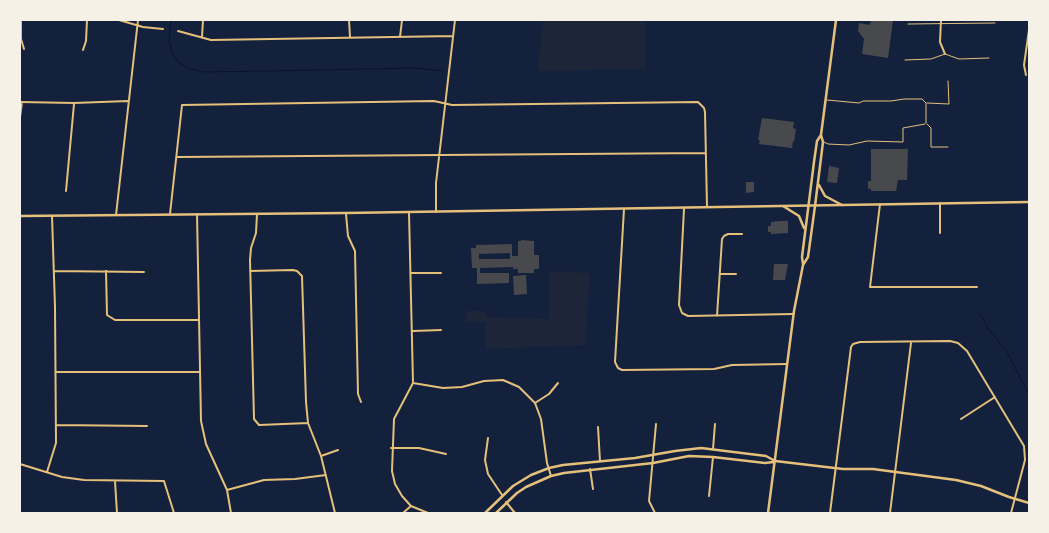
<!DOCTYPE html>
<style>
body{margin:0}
#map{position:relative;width:1049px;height:533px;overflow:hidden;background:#14213d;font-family:Quicksand,sans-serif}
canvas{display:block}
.frame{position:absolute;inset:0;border:21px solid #f6f1e7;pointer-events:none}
</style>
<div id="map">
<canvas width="1049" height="533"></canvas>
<div class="frame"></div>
</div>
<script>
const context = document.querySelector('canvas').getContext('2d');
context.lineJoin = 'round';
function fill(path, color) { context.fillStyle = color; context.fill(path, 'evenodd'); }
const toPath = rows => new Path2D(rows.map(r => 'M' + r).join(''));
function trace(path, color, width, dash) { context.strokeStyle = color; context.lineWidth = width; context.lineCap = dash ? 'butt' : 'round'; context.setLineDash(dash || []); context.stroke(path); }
fill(toPath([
 [543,20,646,20,645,69,538,71],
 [549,271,590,273,585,345,486,349,485,322,466,322,466,311,485,311,485,317,549,319]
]), '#1d2539');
trace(toPath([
 [171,20,169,41,173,54,179,63,190,69,204,72,269,71,416,68,443,71],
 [980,314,989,330,1007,352,1029,395]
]), '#0b132b', 1);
fill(toPath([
 [871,20,893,20,888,58,862,54,864,39,858,31,859,23,870,25],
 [762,118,794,122,793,128,796,129,794,142,793,141,792,148,759,144,760,140,758,140],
 [871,149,908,149,907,180,898,180,896,191,871,191,871,189,868,189,868,181,871,181],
 [829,166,839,168,837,183,827,182],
 [746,182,754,182,754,192,746,193],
 [780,221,788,221,788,233,771,234,771,232,768,232,768,226,771,226,771,222],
 [521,240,534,241,534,255,539,255,539,269,534,269,534,273,518,273,518,269,513,269,513,267,480,268,480,273,509,273,509,283,477,284,477,268,472,268,471,248,476,248,476,245,512,244,512,256,518,256,518,241,521,241],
 [510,253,510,259,479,259,479,254],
 [774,264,788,264,785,280,773,280],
 [526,275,527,294,514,295,513,276]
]), '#48494c');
trace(toPath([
 [908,24,995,23],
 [905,60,931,59,945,54,959,59,989,58],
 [827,100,859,103,863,101,891,101,904,99,922,99,926,103,926,123],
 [927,103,949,104,948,81],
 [927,124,931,128,931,147,948,147],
 [824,142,828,144,849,145,867,141,903,142,903,128,925,124]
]), '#e5c07b', 1);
trace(toPath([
 [21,20,21,39,24,49],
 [119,20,143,27,163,29],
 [349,20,350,37],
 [941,20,940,42,945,54],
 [178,31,211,40,453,36],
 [202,37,203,20],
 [400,37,402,20],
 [83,50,86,41,87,20],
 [1026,75,1024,65,1029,30],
 [20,102,74,103,128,101],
 [20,117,22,102],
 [177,157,706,153],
 [66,191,74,104],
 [940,203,940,233],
 [880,204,870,287,977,287],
 [624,209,615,362,618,368,622,370,714,369,732,365,787,364],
 [684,209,679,305,682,313,688,316,793,314],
 [436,212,436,183,455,20],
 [409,213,413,383,394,419,392,471,395,484,402,496,411,506,428,513],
 [170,214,182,105,434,101,452,105,698,102,704,108,705,112,707,207],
 [197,214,201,421,206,444,227,490,231,513],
 [257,214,256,233,251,248,250,260,254,419,259,425,308,423],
 [346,214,348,236,355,251,358,394,361,402],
 [116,215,138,20],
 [54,271,144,272],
 [106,271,107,315,115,320,198,320],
 [250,271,293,270,297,271,302,276,306,402,308,423,321,456,335,513],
 [411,273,441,273],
 [720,274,736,274],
 [717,316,722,239,724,236,728,234,742,234],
 [413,331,441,330],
 [56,372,199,372],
 [413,383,443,388,462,387,484,381,503,380,519,387,535,403,541,419,547,463,551,476],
 [535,403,549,394,558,383],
 [961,419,995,397],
 [56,425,147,426],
 [598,427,600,461],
 [488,438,485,460,488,474,502,495],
 [391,448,419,448,446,454],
 [713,449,715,424],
 [321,456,338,450],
 [20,464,62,477,84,480,164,481,174,513],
 [590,469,593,489],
 [47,472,56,443,55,307,52,216],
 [115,481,117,513],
 [227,490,264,480,295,479,326,475],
 [709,496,713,457],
 [506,502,515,513],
 [403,513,411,506],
 [655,513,649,501,656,424],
 [830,513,851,347,853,344,860,342,950,341,958,343,967,351,1024,446,1025,460,1011,513],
 [890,513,911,343]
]), '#e5c07b', 2);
trace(toPath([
 [20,216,346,213,1029,202],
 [775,461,843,469,873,469,956,480,981,486,1009,497,1029,503]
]), '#e5c07b', 2.5);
trace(toPath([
 [819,185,825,196,842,205],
 [783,206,799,216,804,228],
 [803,264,802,257,814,162,817,141,821,135,836,20],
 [485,513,513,486,531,475,549,468,563,465,635,458,675,451,701,448,766,456,775,461],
 [496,513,517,493,526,487,551,476,564,473,653,463,689,456,713,457,765,463,773,462],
 [768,513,794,311,803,265,808,257,815,206,823,142,821,135]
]), '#e5c07b', 2.5);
</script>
